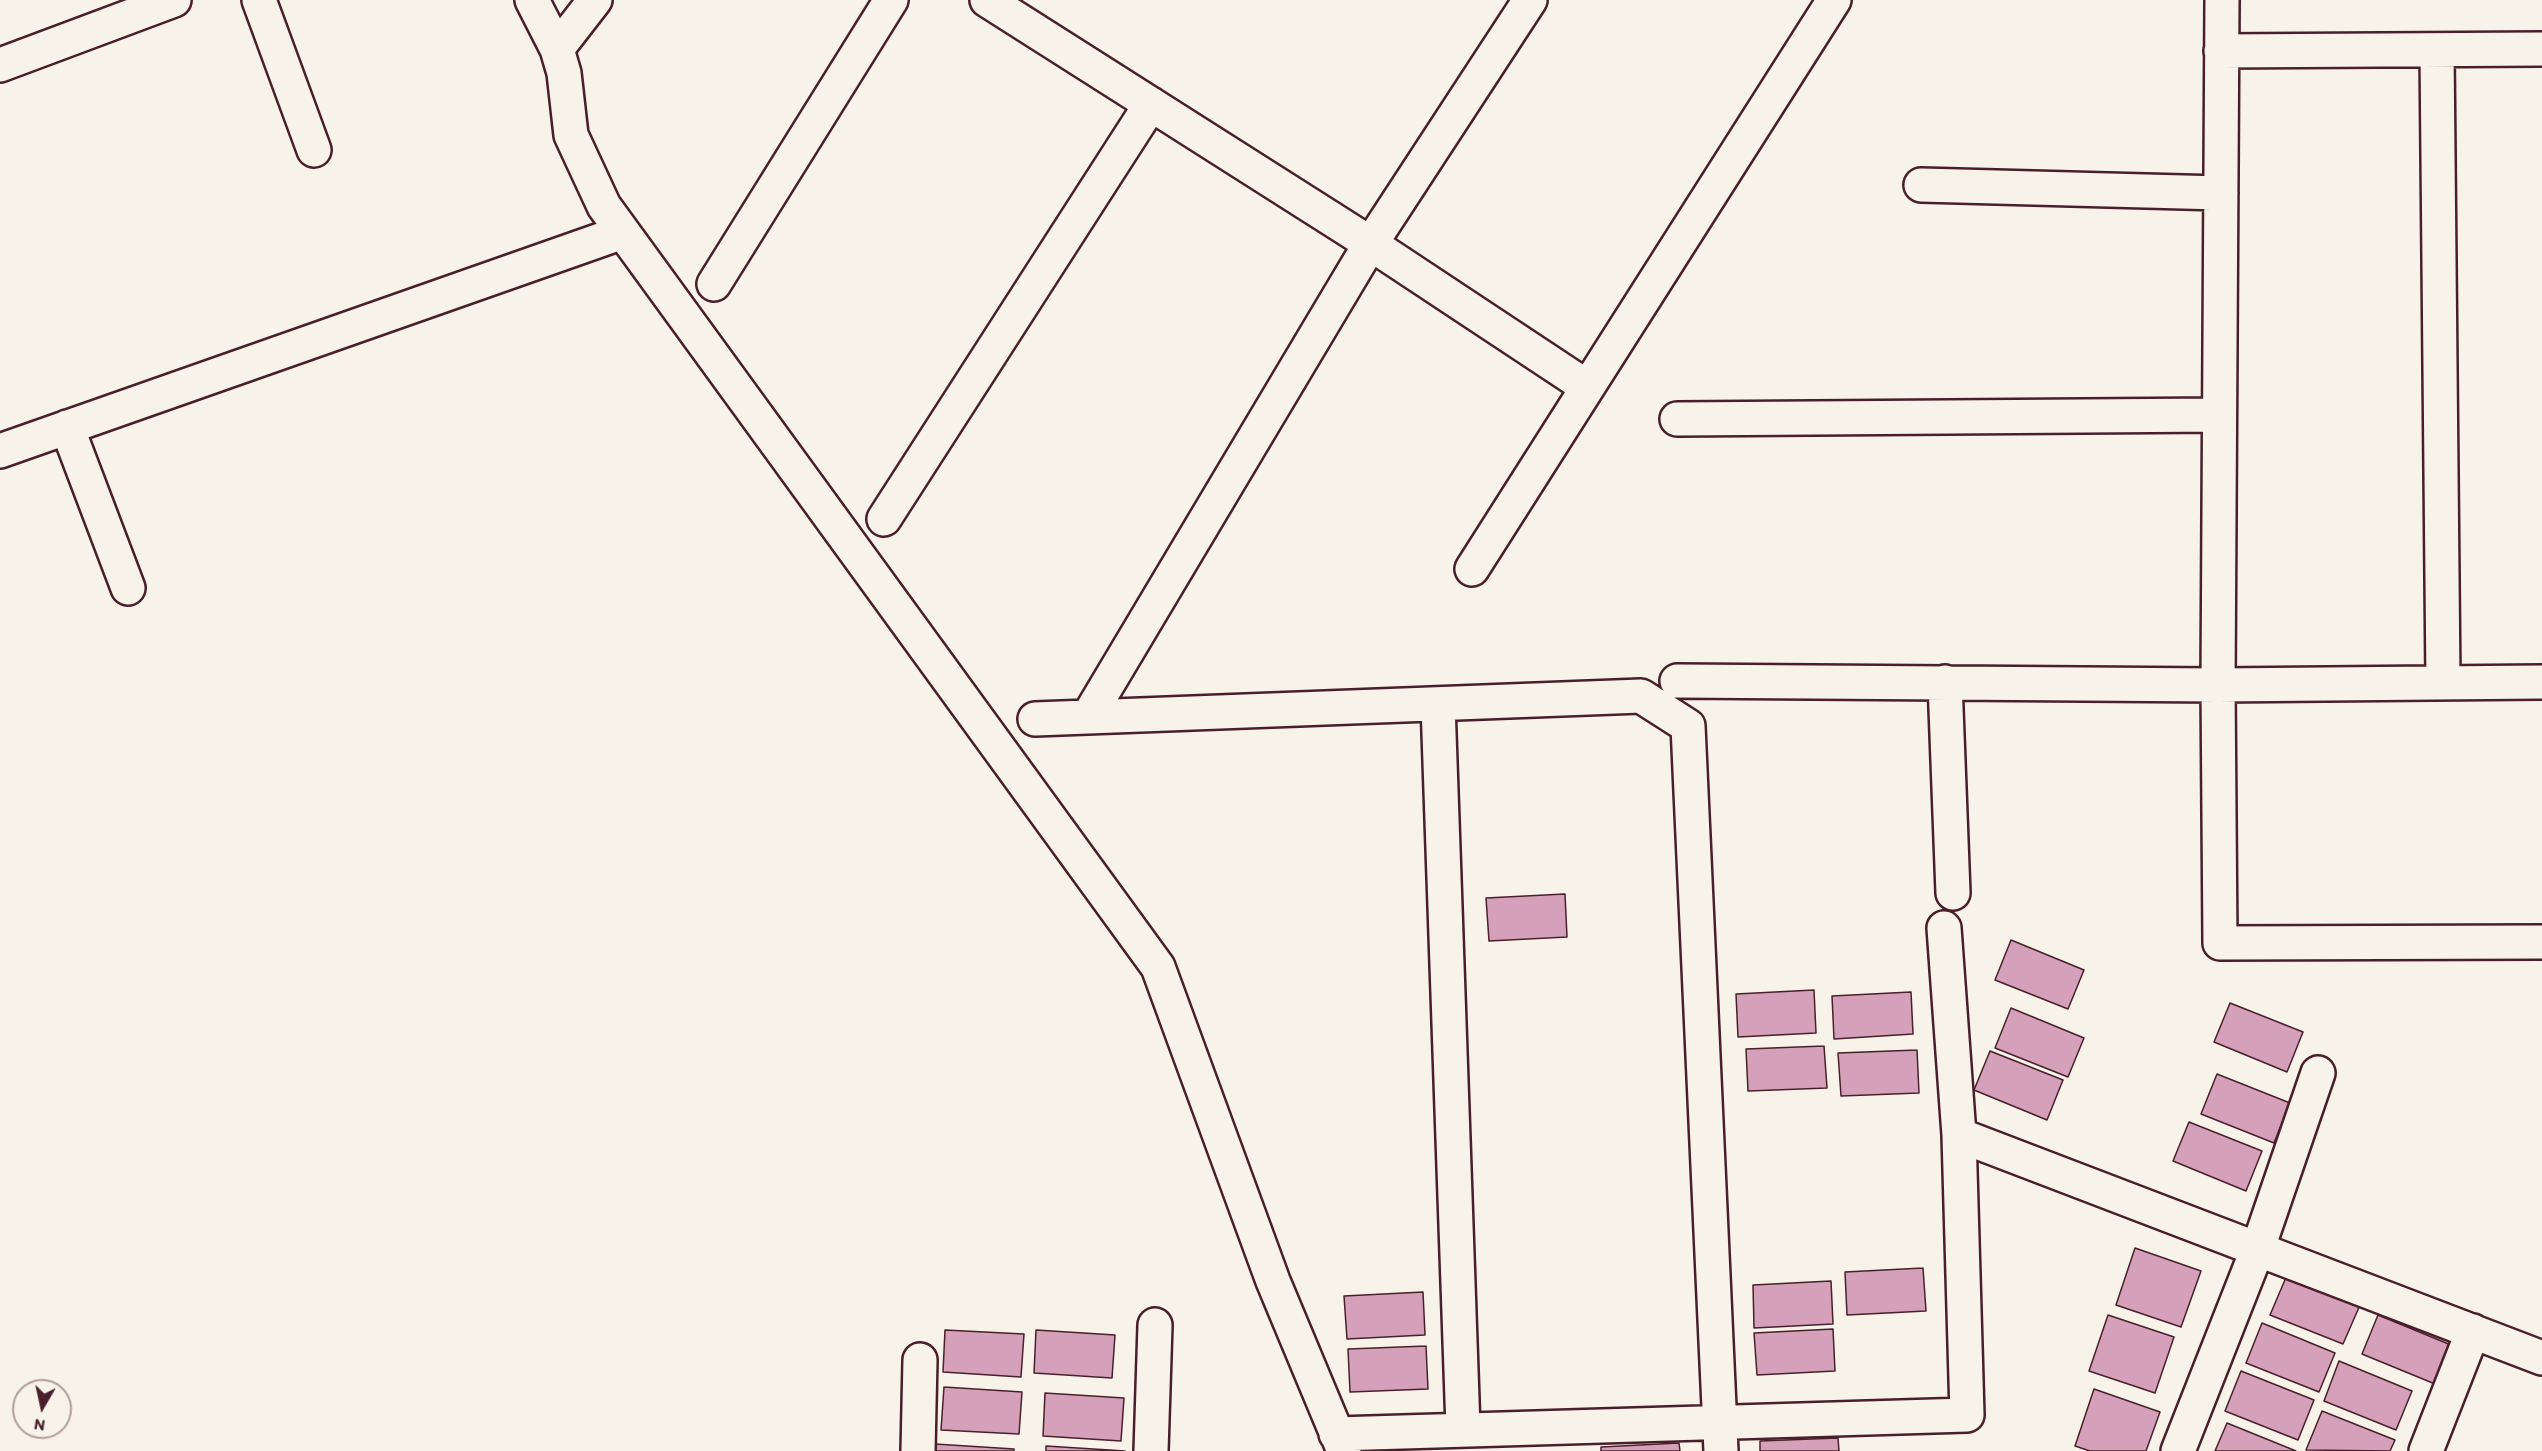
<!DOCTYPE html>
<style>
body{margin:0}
#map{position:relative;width:2542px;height:1451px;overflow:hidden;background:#f7f3e8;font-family:Itim,sans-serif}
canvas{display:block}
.north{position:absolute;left:12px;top:1379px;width:60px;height:60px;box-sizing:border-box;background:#f7f3e8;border:2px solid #b29e9c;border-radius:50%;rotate:189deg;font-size:16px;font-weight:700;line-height:24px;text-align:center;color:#4a1f2b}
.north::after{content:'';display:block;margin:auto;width:21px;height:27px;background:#4a1f2b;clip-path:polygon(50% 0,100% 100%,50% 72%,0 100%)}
</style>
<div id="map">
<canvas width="2542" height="1451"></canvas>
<div class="north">N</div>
</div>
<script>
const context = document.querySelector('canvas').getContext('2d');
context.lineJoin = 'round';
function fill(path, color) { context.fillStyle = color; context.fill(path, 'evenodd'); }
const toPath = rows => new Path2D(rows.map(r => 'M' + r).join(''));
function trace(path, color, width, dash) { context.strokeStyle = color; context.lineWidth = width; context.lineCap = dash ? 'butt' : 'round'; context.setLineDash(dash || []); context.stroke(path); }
const building = toPath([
 [1565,894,1567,937,1489,941,1486,898,1565,894],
 [2011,940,2084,970,2068,1009,1995,980,2011,940],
 [1814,990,1816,1033,1738,1037,1736,994,1814,990],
 [1911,992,1913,1034,1834,1039,1832,996,1911,992],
 [2230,1003,2303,1032,2287,1072,2214,1042,2230,1003],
 [2011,1008,2084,1038,2068,1077,1995,1048,2011,1008],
 [1824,1046,1827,1088,1748,1091,1746,1049,1824,1046],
 [1917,1050,1919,1093,1841,1096,1838,1053,1917,1050],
 [1990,1051,2063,1080,2047,1120,1974,1090,1990,1051],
 [2217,1074,2290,1103,2274,1143,2201,1114,2217,1074],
 [2189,1122,2262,1151,2246,1191,2173,1161,2189,1122],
 [2135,1248,2201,1271,2181,1327,2116,1305,2135,1248],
 [1923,1268,1926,1311,1847,1315,1845,1272,1923,1268],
 [2287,1275,2360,1305,2343,1344,2270,1315,2287,1275],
 [1831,1281,1833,1324,1754,1328,1753,1285,1831,1281],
 [1423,1292,1425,1335,1347,1339,1344,1296,1423,1292],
 [2108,1315,2174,1337,2155,1393,2089,1371,2108,1315],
 [2378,1315,2451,1345,2435,1384,2362,1354,2378,1315],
 [2262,1323,2335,1353,2319,1392,2246,1363,2262,1323],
 [1833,1329,1835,1371,1757,1375,1754,1333,1833,1329],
 [945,1330,1024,1334,1021,1377,943,1372,945,1330],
 [1036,1330,1115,1335,1112,1378,1034,1373,1036,1330],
 [1426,1346,1428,1389,1350,1392,1348,1349,1426,1346],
 [2339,1361,2412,1391,2396,1430,2324,1401,2339,1361],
 [2241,1371,2314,1400,2298,1440,2225,1411,2241,1371],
 [944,1387,1022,1392,1019,1434,941,1430,944,1387],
 [2094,1389,2160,1412,2146,1451,2090,1451,2075,1446,2094,1389],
 [1045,1393,1124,1398,1121,1441,1043,1436,1045,1393],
 [2322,1411,2395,1440,2390,1451,2306,1450,2322,1411],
 [2227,1423,2296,1451,2215,1451,2227,1423],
 [1838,1438,1839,1451,1760,1451,1760,1441,1838,1438],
 [1679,1443,1680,1451,1601,1451,1601,1447,1679,1443],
 [935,1444,1014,1449,1014,1451,935,1451,935,1444],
 [1046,1446,1125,1451,1046,1451,1046,1446]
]);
fill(building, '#d5a1ba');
trace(building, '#4a1f2b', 1.5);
const street = toPath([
 [259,0,314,150],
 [532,0,557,49],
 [595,0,557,49,564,73,571,135,604,206,1158,967,1273,1281,1344,1451],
 [987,0,1371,244,1587,387],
 [2222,0,2218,685,2220,943,2542,942],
 [2437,50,2443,683],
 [2221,51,2542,49],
 [0,65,174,0],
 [1921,185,2221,193],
 [714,284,891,0],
 [1677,419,2219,415],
 [67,427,128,588],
 [0,451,623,232],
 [884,519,1151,104],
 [1472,569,1834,0],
 [1677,681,2218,685,2542,682],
 [1945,682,1953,893],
 [1438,704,1463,1428],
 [1088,717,1366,251,1530,0],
 [1035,719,1641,696,1688,726,1721,1451],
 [1959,1135,2542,1358],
 [1336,1434,1967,1415,1959,1135,1944,928],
 [918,1451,920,1360],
 [1151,1451,1155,1325],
 [2178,1451,2258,1248,2318,1073],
 [2426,1451,2473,1331]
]);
trace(street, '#4a1f2b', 38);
trace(street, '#f7f3e8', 33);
</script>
